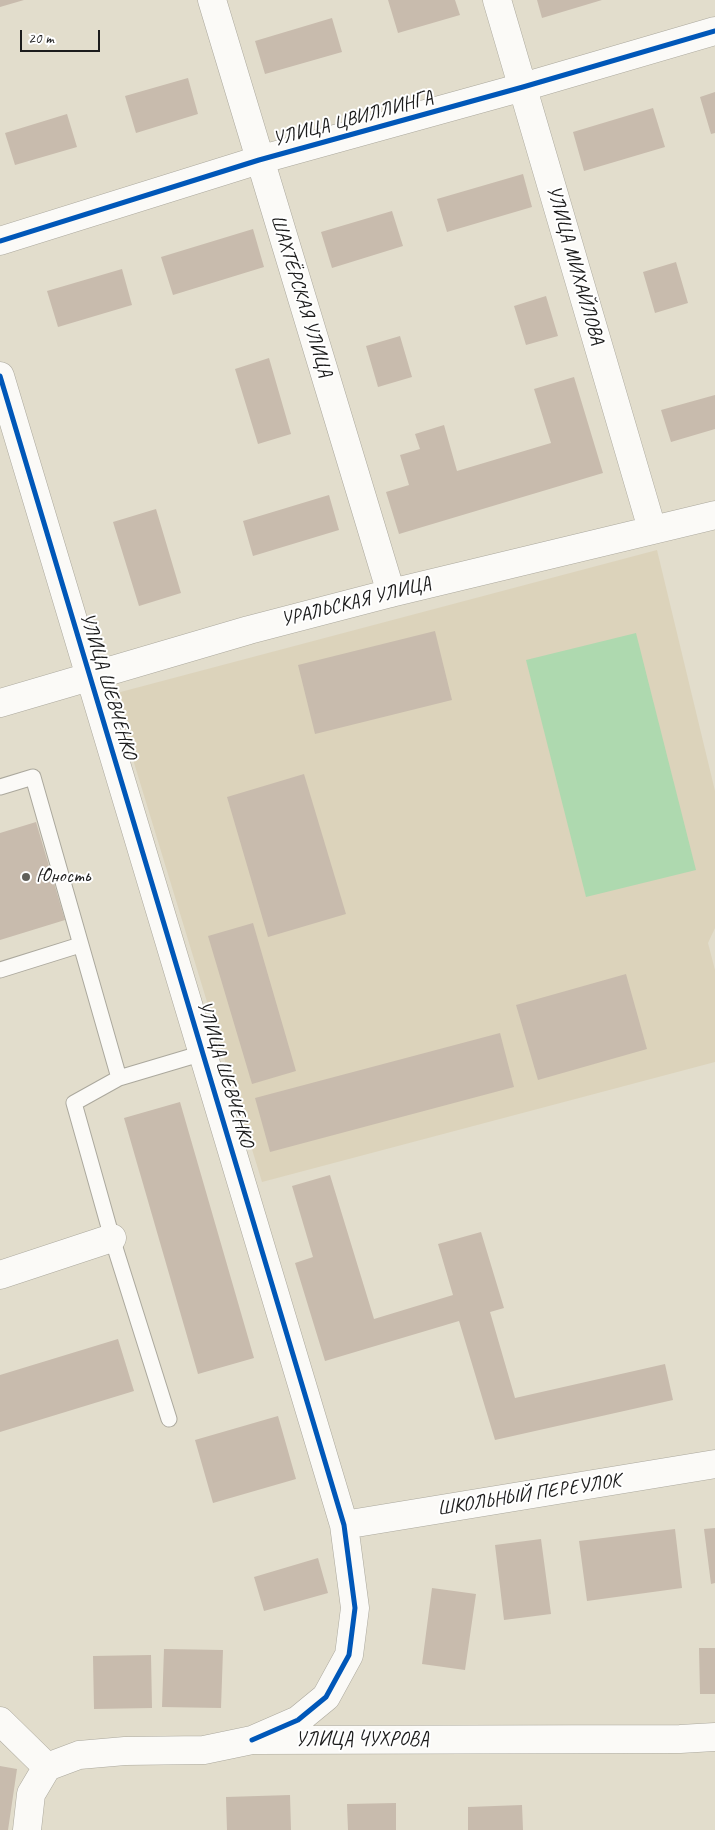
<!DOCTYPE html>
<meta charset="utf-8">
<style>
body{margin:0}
#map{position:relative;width:715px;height:1830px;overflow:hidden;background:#e2ddcc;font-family:Caveat,sans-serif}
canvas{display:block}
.scale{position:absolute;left:20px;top:30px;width:80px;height:22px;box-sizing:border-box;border:2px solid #1c1c1c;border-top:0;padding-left:6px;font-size:15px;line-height:18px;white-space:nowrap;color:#1c1c1c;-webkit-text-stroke:4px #fff;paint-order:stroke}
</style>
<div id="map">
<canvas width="715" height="1830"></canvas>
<div class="scale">20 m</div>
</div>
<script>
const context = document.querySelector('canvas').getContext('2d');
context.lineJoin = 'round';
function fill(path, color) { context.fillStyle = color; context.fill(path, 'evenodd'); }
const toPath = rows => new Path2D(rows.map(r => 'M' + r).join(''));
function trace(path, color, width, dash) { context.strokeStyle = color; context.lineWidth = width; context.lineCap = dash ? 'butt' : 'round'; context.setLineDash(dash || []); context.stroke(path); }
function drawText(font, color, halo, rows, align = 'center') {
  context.font = font + ' Caveat,sans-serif'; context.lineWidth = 4; context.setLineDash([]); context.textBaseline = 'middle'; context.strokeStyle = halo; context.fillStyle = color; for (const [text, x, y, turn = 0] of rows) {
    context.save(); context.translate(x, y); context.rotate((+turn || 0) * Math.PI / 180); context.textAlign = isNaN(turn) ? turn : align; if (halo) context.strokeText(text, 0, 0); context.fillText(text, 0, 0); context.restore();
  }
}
fill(toPath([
 [657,550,715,791,715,928,708,943,715,970,715,1062,262,1182,113,694]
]), '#dcd3bb');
fill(toPath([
 [636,633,696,870,586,897,526,660]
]), '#aed9af');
fill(toPath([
 [0,0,24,0,0,7],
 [388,0,455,0,460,15,398,33],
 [537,0,602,0,542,18],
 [332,18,342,52,265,74,255,41],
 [188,78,198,114,136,133,125,96],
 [715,92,715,133,711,134,700,97],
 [653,108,665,147,584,171,573,132],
 [67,114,77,147,15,165,5,133],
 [523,174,532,207,447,232,437,199],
 [392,211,403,246,332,268,321,232],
 [253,229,264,267,173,295,161,257],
 [676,262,688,303,655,313,643,272],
 [122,269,132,305,58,327,47,291],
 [546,296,558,336,526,345,514,306],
 [400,336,412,377,378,387,366,346],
 [269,358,291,434,258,444,235,369],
 [574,377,603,473,399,534,386,492,409,485,400,455,420,449,415,434,444,425,457,471,551,443,534,389],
 [715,395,715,429,671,442,661,410],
 [329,495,339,530,253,556,243,521],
 [156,509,181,593,139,606,113,522],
 [435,631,452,700,315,734,298,665],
 [304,774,346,914,268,937,227,797],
 [36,822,65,920,0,940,0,833],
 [253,923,296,1071,252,1084,208,936],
 [626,974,647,1049,538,1080,516,1005],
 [500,1033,514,1087,270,1152,255,1098],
 [180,1102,254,1358,198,1374,124,1118],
 [330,1175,374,1319,453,1295,438,1244,481,1232,504,1308,490,1312,515,1398,665,1364,673,1400,495,1440,459,1321,325,1361,295,1263,313,1257,292,1186],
 [118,1339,134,1391,0,1432,0,1375],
 [278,1416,296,1479,213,1503,195,1440],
 [715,1528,715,1583,711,1584,704,1529],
 [675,1529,682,1588,587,1601,579,1541],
 [541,1539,551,1614,504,1620,495,1545],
 [318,1558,328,1593,264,1611,254,1577],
 [432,1588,476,1594,465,1670,422,1664],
 [699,1648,715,1648,715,1694,700,1694],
 [164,1649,223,1650,221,1708,162,1707],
 [151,1655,152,1708,94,1709,93,1656],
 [0,1766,17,1769,8,1830,0,1830],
 [290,1795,291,1830,227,1830,226,1797],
 [396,1803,396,1830,348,1830,347,1804],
 [522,1805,523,1830,468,1830,468,1807]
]), '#c8bbad');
const lane = toPath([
 [0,787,33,777,119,1078],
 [0,970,80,945],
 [169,1419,112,1238,74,1103,119,1078,203,1053]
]);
const street = toPath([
 [212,0,391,593],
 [497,0,652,529],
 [0,241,259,160,523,87,715,31],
 [0,376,344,1525,355,1608,349,1655,326,1697,298,1720,252,1740],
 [0,703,249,630,391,593,715,515],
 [0,1275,112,1238],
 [344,1525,715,1464],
 [0,1721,47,1767,79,1755,125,1751,204,1750,252,1740,680,1739,715,1737],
 [27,1830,31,1794,47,1767]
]);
trace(lane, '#aba89d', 17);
trace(street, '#aba89d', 29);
trace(lane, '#fbfaf7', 15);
trace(street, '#fbfaf7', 28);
trace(toPath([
 [0,241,259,160,523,87,715,31],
 [0,376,344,1525,355,1608,349,1655,326,1697,298,1720,252,1740]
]), '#0057b8', 5);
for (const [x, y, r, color] of [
 [26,877,5,"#61605a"]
]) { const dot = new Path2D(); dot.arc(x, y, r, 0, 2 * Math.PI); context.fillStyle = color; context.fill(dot); trace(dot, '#fff', 2); }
drawText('20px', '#1c1c1c', '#fff', [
 ["УЛИЦА ЦВИЛЛИНГА",353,119,-15],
 ["УЛИЦА МИХАЙЛОВА",575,265,74],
 ["ШАХТЁРСКАЯ УЛИЦА",301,296,73],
 ["УРАЛЬСКАЯ УЛИЦА",356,602,-14],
 ["УЛИЦА ШЕВЧЕНКО",108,686,73],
 ["УЛИЦА ШЕВЧЕНКО",225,1074,73],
 ["ШКОЛЬНЫЙ ПЕРЕУЛОК",529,1495,-9],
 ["УЛИЦА ЧУХРОВА",362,1740]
]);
drawText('20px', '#1c1c1c', '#fff', [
 ["Юность",36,877]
], 'left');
</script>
